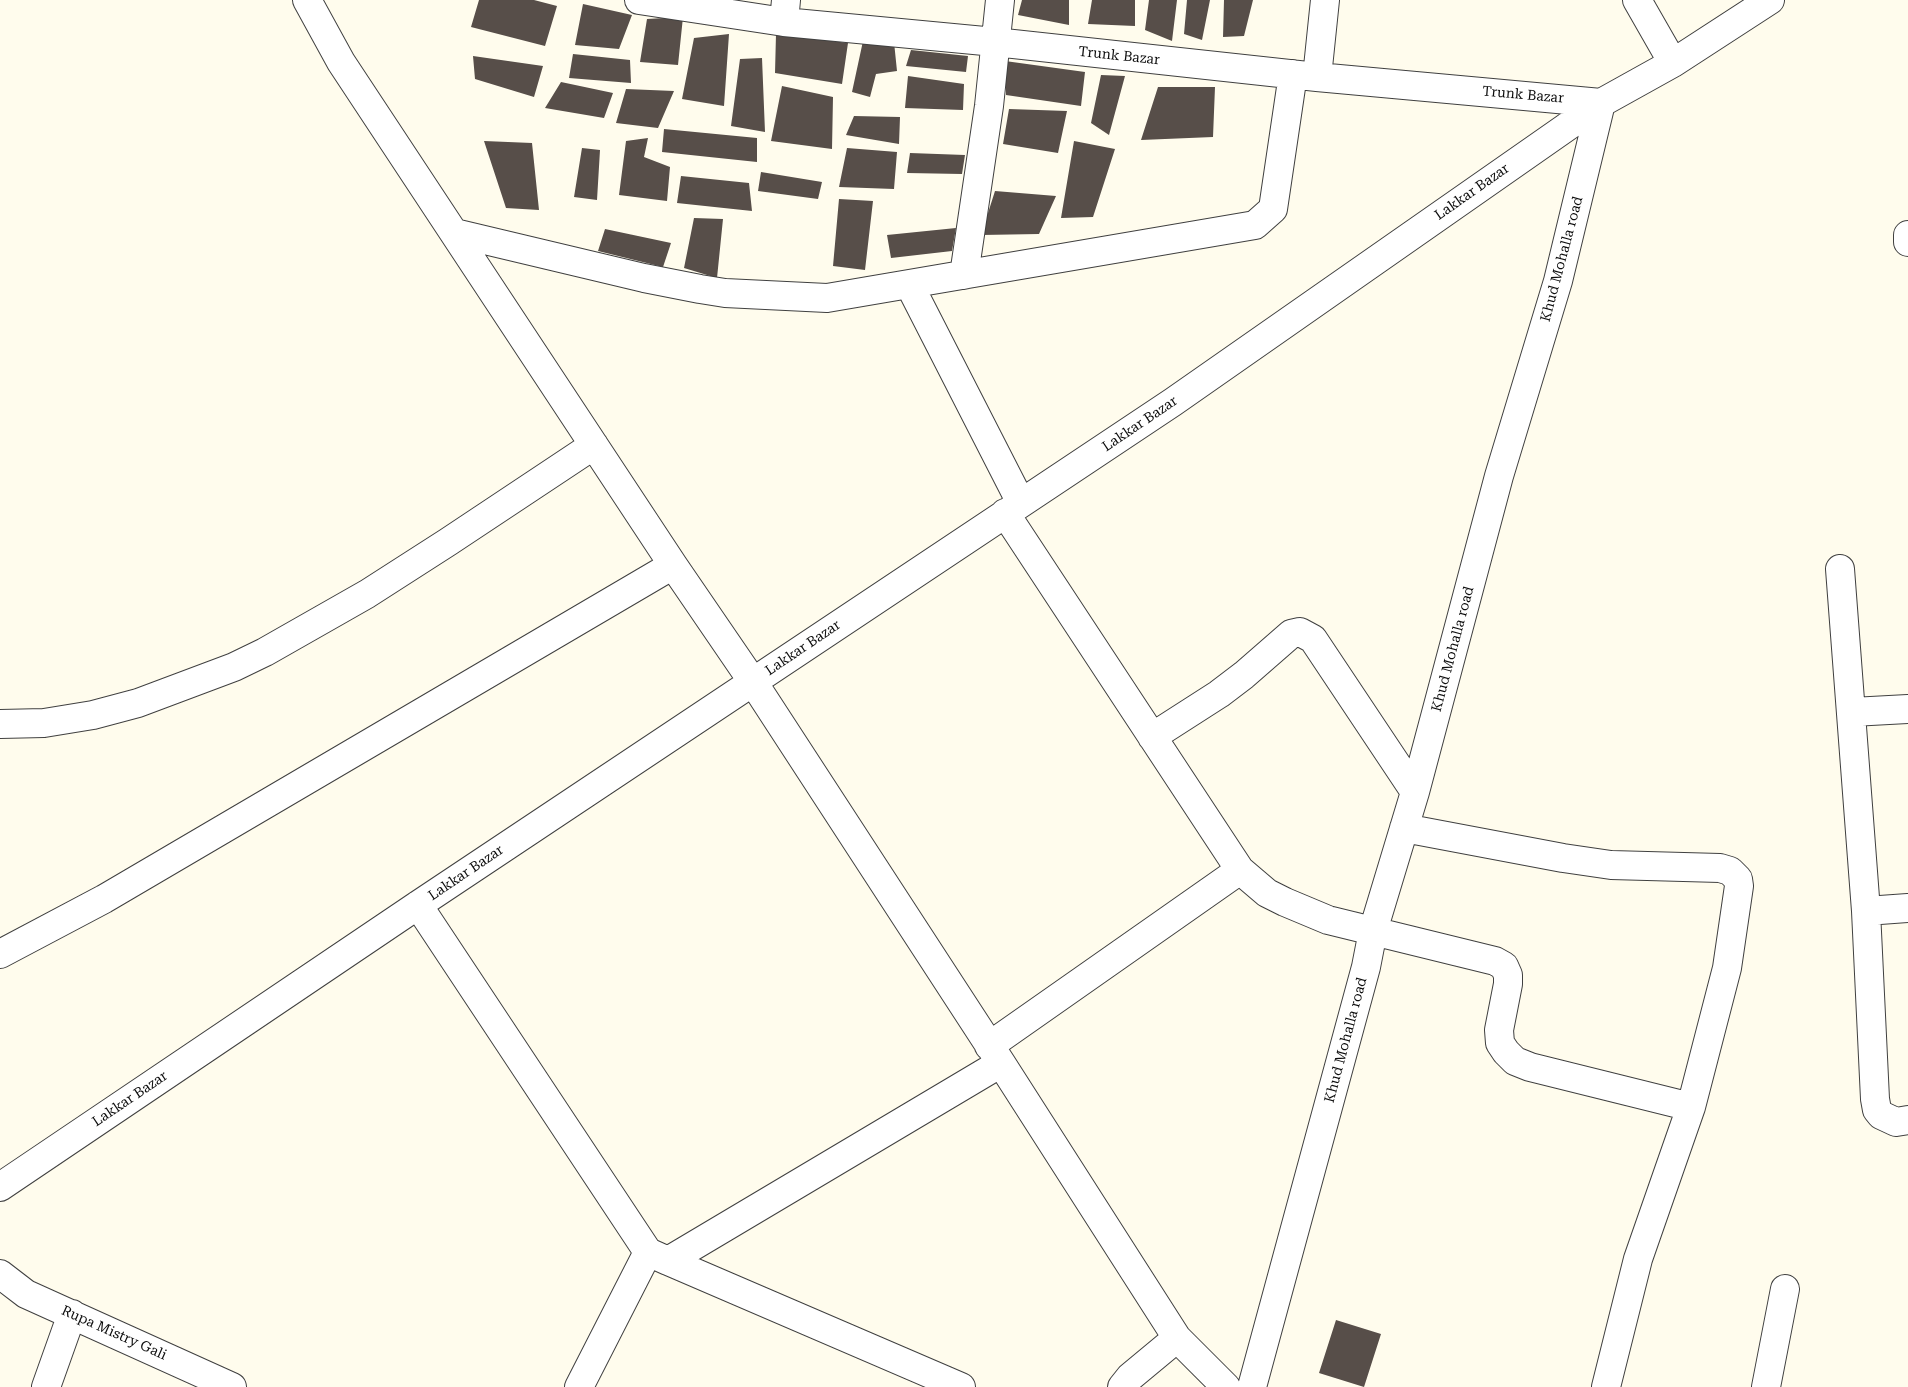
<!DOCTYPE html>
<style>
body{margin:0}
canvas{display:block;background:#fffced}
</style>
<canvas width="1908" height="1387"></canvas>
<script>
const context = document.querySelector('canvas').getContext('2d');
context.lineJoin = 'round';
function fill(path, color) { context.fillStyle = color; context.fill(path, 'evenodd'); }
const toPath = rows => new Path2D(rows.map(r => 'M' + r).join(''));
function trace(path, color, width, dash) { context.strokeStyle = color; context.lineWidth = width; context.lineCap = dash ? 'butt' : 'round'; context.setLineDash(dash || []); context.stroke(path); }
function drawText(font, color, halo, rows, align = 'center') {
  context.font = font + ' "Roboto Serif",serif'; context.lineWidth = 5; context.setLineDash([]); context.textBaseline = 'middle'; context.strokeStyle = halo; context.fillStyle = color; for (const [text, x, y, turn = 0] of rows) {
    context.save(); context.translate(x, y); context.rotate((+turn || 0) * Math.PI / 180); context.textAlign = isNaN(turn) ? turn : align; if (halo) context.strokeText(text, 0, 0); context.fillText(text, 0, 0); context.restore();
  }
}
fill(toPath([
 [479,0,534,0,557,6,545,46,471,27],
 [1022,0,1069,0,1069,25,1018,15],
 [1092,0,1135,0,1135,26,1088,24],
 [1149,0,1177,0,1172,41,1145,30],
 [1187,0,1210,0,1202,40,1184,34],
 [1224,0,1253,0,1244,36,1223,37],
 [583,4,632,15,619,49,575,45],
 [683,17,678,65,640,62,647,19],
 [729,34,724,106,682,99,694,38],
 [776,34,848,43,842,84,775,73],
 [863,41,894,42,897,71,876,74,870,97,852,92],
 [911,50,968,56,966,72,906,66],
 [573,54,630,60,631,83,569,78],
 [473,56,543,66,534,97,475,79],
 [762,58,765,132,731,126,740,59],
 [1005,61,1085,72,1081,106,1006,95],
 [1101,75,1125,76,1109,135,1091,123],
 [908,76,964,84,963,110,905,108],
 [561,82,613,93,604,118,545,108],
 [782,86,833,97,832,149,771,141],
 [1158,87,1215,87,1213,137,1141,140],
 [626,89,674,91,658,128,616,123],
 [1009,109,1067,111,1058,153,1003,144],
 [854,116,900,117,899,144,846,135],
 [664,129,757,138,757,162,662,152],
 [648,138,644,157,670,167,667,201,619,195,626,141],
 [484,141,532,143,539,210,506,208],
 [1074,141,1115,149,1093,217,1061,218],
 [582,148,600,150,597,200,574,197],
 [847,148,897,152,894,189,839,187],
 [910,153,965,155,962,174,907,173],
 [761,172,822,182,818,199,758,191],
 [681,176,749,183,752,211,677,203],
 [995,191,1056,196,1039,234,981,235],
 [839,199,873,201,865,270,833,266],
 [694,218,723,219,717,278,684,268],
 [956,228,952,251,891,258,887,235],
 [605,229,671,243,663,267,598,251],
 [1336,1320,1381,1334,1364,1387,1319,1373]
]), '#574e49');
const minor = toPath([
 [307,0,341,62,673,565,753,682,1001,1063,1177,1338,1226,1387],
 [639,0,784,22,995,42,1317,77,1601,103],
 [1637,0,1673,63],
 [784,22,786,0],
 [1317,77,1325,0],
 [455,233,644,278,700,289,725,293,827,298,1255,225,1273,209,1293,74],
 [1908,235,1908,242],
 [964,275,989,106,1000,0],
 [909,284,1021,503],
 [1005,513,1240,870,1267,893,1285,902,1328,920,1495,961,1504,966,1508,975,1508,984,1499,1030,1500,1043,1506,1052,1515,1061,1530,1067,1691,1107],
 [1840,569,1866,911,1875,1099,1877,1110,1881,1115,1896,1122,1908,1120],
 [1852,712,1908,709],
 [0,724,44,723,93,715,138,703,234,667,265,652,367,594,448,542,594,445],
 [1152,737,1219,694,1244,675,1291,634,1300,632,1313,639,1415,792],
 [1404,828,1563,858,1611,865,1720,868,1730,871,1738,879,1739,886,1727,968,1691,1107,1638,1259,1606,1387],
 [418,905,648,1252,668,1261],
 [1866,911,1908,908],
 [0,954,104,899,673,565],
 [989,1046,1240,870],
 [0,1187,418,905,1173,402,1601,103,1673,63,1770,0],
 [0,1274,26,1294,232,1387],
 [46,1387,72,1314],
 [579,1387,648,1252],
 [961,1387,668,1261,1001,1063],
 [1122,1387,1130,1377,1177,1338],
 [1252,1387,1366,967,1373,931,1415,792,1499,476,1558,281,1601,103],
 [1766,1387,1785,1289]
]);
trace(minor, '#404040', 30);
trace(minor, '#fff', 28);
drawText('14px', '#0d0d0d', '#fff', [
 ["Trunk Bazar",1119,56,6],
 ["Trunk Bazar",1523,95,5],
 ["Lakkar Bazar",1472,192,-35],
 ["Khud Mohalla road",1562,259,-75],
 ["Lakkar Bazar",1140,424,-34],
 ["Lakkar Bazar",803,648,-34],
 ["Khud Mohalla road",1453,649,-75],
 ["Lakkar Bazar",466,873,-34],
 ["Khud Mohalla road",1346,1040,-75],
 ["Lakkar Bazar",130,1099,-34],
 ["Rupa Mistry Gali",114,1333,24]
]);
</script>
